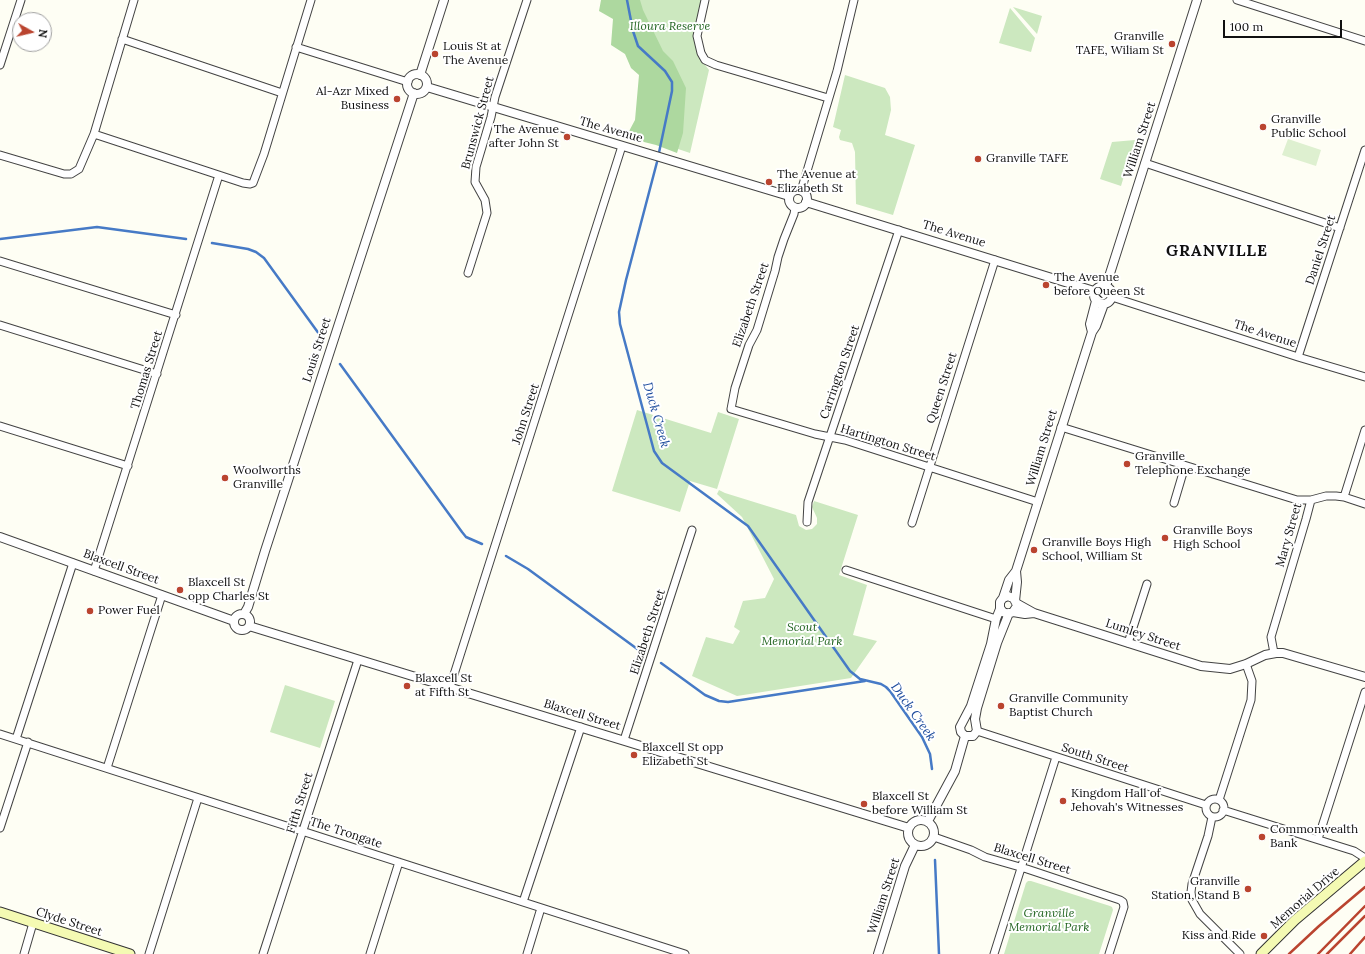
<!DOCTYPE html>
<style>
body{margin:0}
#map{position:relative;width:1365px;height:954px;overflow:hidden;background:#fefef4;font-family:Lora,serif}
canvas{display:block}
.north{position:absolute;left:12px;top:12px;width:40px;height:40px;box-sizing:border-box;background:#fff;border:1px solid #9f9f9f;border-radius:50%;rotate:98deg;font-size:11px;font-weight:700;line-height:16px;text-align:center;color:#101010}
.north::after{content:'';display:block;margin:auto;width:14px;height:18px;background:#ba442f;clip-path:polygon(50% 0,100% 100%,50% 72%,0 100%)}
.scale{position:absolute;left:1223px;top:20px;width:119px;height:18px;box-sizing:border-box;border:2px solid #101010;border-top:0;padding-left:5px;font-size:12px;line-height:14px;white-space:nowrap;color:#101010;-webkit-text-stroke:3px #fff;paint-order:stroke}
</style>
<div id="map">
<canvas width="1365" height="954"></canvas>
<div class="north">N</div>
<div class="scale">100 m</div>
</div>
<script>
const context = document.querySelector('canvas').getContext('2d');
context.lineJoin = 'round';
function fill(path, color) { context.fillStyle = color; context.fill(path, 'evenodd'); }
const toPath = rows => new Path2D(rows.map(r => 'M' + r).join(''));
function trace(path, color, width, dash) { context.strokeStyle = color; context.lineWidth = width; context.lineCap = dash ? 'butt' : 'round'; context.setLineDash(dash || []); context.stroke(path); }
function drawText(font, color, halo, rows, align = 'center') {
  context.font = font + ' Lora,serif'; context.lineWidth = 4; context.setLineDash([]); context.textBaseline = 'middle'; context.strokeStyle = halo; context.fillStyle = color; for (const [text, x, y, turn = 0] of rows) {
    context.save(); context.translate(x, y); context.rotate((+turn || 0) * Math.PI / 180); context.textAlign = isNaN(turn) ? turn : align; if (halo) context.strokeText(text, 0, 0); context.fillText(text, 0, 0); context.restore();
  }
}
fill(toPath([
 [634,0,702,0,696,30,695,44,699,57,709,70,690,153,666,145,655,51],
 [1013,7,1042,16,1037,34],
 [1010,8,1035,38,1031,52,999,43],
 [845,75,885,88,890,97,891,110,885,135,915,145,893,215,856,204,855,152,852,143,840,140,839,137,841,130,833,127],
 [1135,140,1121,186,1100,179,1112,142],
 [637,410,711,433,718,412,739,419,717,489,690,481,680,512,612,491],
 [719,490,725,493,796,515,799,526,806,530,812,529,817,524,817,518,812,507,814,501,858,515,839,575,867,585,853,635,877,641,851,678,737,696,692,676,706,637,733,644,740,631,734,627,743,601,765,598,774,579,742,517,717,494],
 [285,685,335,701,320,748,270,732],
 [1028,881,1031,881,1110,906,1112,907,1113,910,1099,954,1004,954,1026,883]
]), '#cce8bf');
fill(toPath([
 [601,0,640,0,643,10,663,51,673,61,686,88,683,133,677,153,656,145,640,141,627,135,635,120,639,75,631,68,625,54,611,45,613,19,599,11]
]), '#add89f');
fill(toPath([
 [1288,139,1321,150,1316,166,1282,155]
]), '#def0d0');
trace(toPath([
 [627,0,633,31,638,46,665,71,672,82,672,91,657,162,626,280,619,312,620,324,654,451,662,463,748,526,850,671,860,679,881,684,886,687,890,691,922,737,930,754,932,769],
 [0,239,97,227,186,239],
 [212,243,248,249,256,252,264,258,322,338],
 [340,364,462,532,466,537,482,544],
 [506,556,528,569,640,651],
 [661,663,705,695,719,701,728,702,865,681],
 [935,860,939,954]
]), '#467ac6', 2.5);
const minor = toPath([
 [705,0,697,36,701,53,705,60,716,65,828,98],
 [1237,0,1365,41],
 [122,39,282,93],
 [296,47,408,82],
 [0,65,21,0],
 [94,134,243,183,250,184,253,183,264,154,311,0],
 [0,155,64,174,71,174,79,169,94,134,134,0],
 [1145,163,1340,228],
 [801,191,837,71,854,0],
 [795,208,794,214,784,239,778,257,775,271,757,330,749,345,735,388,731,409,815,434,845,440,1038,502],
 [0,261,176,315],
 [468,273,487,213,485,200,475,182,476,167,491,117,495,97,527,0],
 [1112,297,1298,357,1365,377],
 [0,325,157,374],
 [1298,357,1365,150],
 [0,426,128,466],
 [1061,427,1297,500,1311,500,1326,496,1336,496,1344,497,1365,504],
 [1344,497,1365,430],
 [1174,503,1185,466],
 [807,522,808,502,899,230],
 [912,523,995,260],
 [846,570,996,619],
 [94,571,219,175],
 [1128,643,1147,584],
 [1274,653,1271,637,1306,519,1311,500],
 [450,687,622,146],
 [977,731,1206,805],
 [0,734,685,954],
 [16,739,73,563],
 [624,740,692,530],
 [107,768,162,595],
 '1206 808a9 9 0 1 1 18 0a9 9 0 1 1-18 0Z',
 [1219,800,1251,700,1252,681,1246,664],
 [1223,810,1354,851,1365,858],
 [1212,817,1208,836,1192,884,1191,892,1192,900,1200,914,1240,954],
 [0,828,28,742],
 [934,837,971,850,985,857,1027,869,1120,900,1123,902,1124,907,1109,954],
 [1318,839,1365,692],
 [523,902,581,727],
 [24,954,33,923],
 [149,954,198,798],
 [263,954,358,660],
 [370,954,399,862],
 [527,954,541,908],
 [994,954,1056,757]
]);
const tertiary = toPath([
 '407 84a10 10 0 1 1 20 0a10 10 0 1 1-20 0Z',
 [420,75,444,0],
 [427,87,789,196],
 '789 199a9 9 0 1 1 18 0a9 9 0 1 1-18 0Z',
 [806,202,1094,291],
 '1094 295a9 9 0 1 1 18 0a9 9 0 1 1-18 0Z',
 [1106,286,1197,0],
 [1092,332,1090,324,1096,301],
 [0,537,234,621],
 [1003,598,1008,596,1015,599,1017,606,1013,612,1008,614,1003,612,1000,608,1000,602,1003,598,1009,580,1016,571,1092,332,1096,326,1104,304],
 [1015,601,1017,582,1016,571],
 [1016,603,1034,613,1201,666,1230,669,1246,664,1265,655,1276,653,1283,653,1365,677],
 [1000,609,996,619,991,644,971,706,960,727,961,732,965,736,973,736,977,731,975,719,977,708,997,643,1009,613],
 [1013,612,1025,614,1034,613],
 [244,614,248,607,265,551,414,93],
 '234 622a8 8 0 1 1 16 0a8 8 0 1 1-16 0Z',
 [249,626,909,828],
 '908 833a13 13 0 1 1 26 0a13 13 0 1 1-26 0Z',
 [928,821,955,771,965,736],
 [878,954,905,866,915,845]
]);
const secondary = toPath([
 [0,912,130,954],
 [1261,954,1295,920,1365,861]
]);
trace(minor, '#434343', 9);
trace(tertiary, '#434343', 10);
trace(secondary, '#323232', 11);
trace(minor, '#fff', 7);
trace(tertiary, '#fff', 8);
trace(secondary, '#f4fab3', 9);
trace(toPath([
 [1289,954,1319,926,1365,887],
 [1318,954,1365,906],
 [1327,954,1365,916],
 [1350,954,1365,937]
]), '#ba442f', 2.5);
for (const [x, y, r, color] of [
 [1172,44,4,"#ba442f"],
 [435,54,4,"#ba442f"],
 [397,99,4,"#ba442f"],
 [1263,127,4,"#ba442f"],
 [567,137,4,"#ba442f"],
 [978,159,4,"#ba442f"],
 [769,182,4,"#ba442f"],
 [1046,285,4,"#ba442f"],
 [1127,464,4,"#ba442f"],
 [225,478,4,"#ba442f"],
 [1165,538,4,"#ba442f"],
 [1034,550,4,"#ba442f"],
 [180,590,4,"#ba442f"],
 [90,611,4,"#ba442f"],
 [407,686,4,"#ba442f"],
 [1001,706,4,"#ba442f"],
 [634,755,4,"#ba442f"],
 [1063,801,4,"#ba442f"],
 [864,804,4,"#ba442f"],
 [1262,837,4,"#ba442f"],
 [1248,889,4,"#ba442f"],
 [1264,936,4,"#ba442f"]
]) { const dot = new Path2D(); dot.arc(x, y, r, 0, 2 * Math.PI); context.fillStyle = color; context.fill(dot); trace(dot, '#fff', 1.5); }
drawText('italic 12px', '#246623', '#fff', [
 ["Illoura Reserve",670,27],
 ["Scout",802,628],
 ["Memorial Park",802,642],
 ["Granville",1049,914],
 ["Memorial Park",1049,928]
]);
drawText('12px', '#101010', '#fff', [
 ["Granville",1164,37,"right"],
 ["TAFE, Wiliam St",1164,51,"right"],
 ["Louis St at",443,47],
 ["The Avenue",443,61],
 ["Al-Azr Mixed",389,92,"right"],
 ["Business",389,106,"right"],
 ["Granville",1271,120],
 ["Public School",1271,134],
 ["The Avenue",559,130,"right"],
 ["after John St",559,144,"right"],
 ["Granville TAFE",986,159],
 ["The Avenue at",777,175],
 ["Elizabeth St",777,189],
 ["The Avenue",1054,278],
 ["before Queen St",1054,292],
 ["Granville",1135,457],
 ["Telephone Exchange",1135,471],
 ["Woolworths",233,471],
 ["Granville",233,485],
 ["Granville Boys",1173,531],
 ["High School",1173,545],
 ["Granville Boys High",1042,543],
 ["School, William St",1042,557],
 ["Blaxcell St",188,583],
 ["opp Charles St",188,597],
 ["Power Fuel",98,611],
 ["Blaxcell St",415,679],
 ["at Fifth St",415,693],
 ["Granville Community",1009,699],
 ["Baptist Church",1009,713],
 ["Blaxcell St opp",642,748],
 ["Elizabeth St",642,762],
 ["Kingdom Hall of",1071,794],
 ["Jehovah's Witnesses",1071,808],
 ["Blaxcell St",872,797],
 ["before William St",872,811],
 ["Commonwealth",1270,830],
 ["Bank",1270,844],
 ["Granville",1240,882,"right"],
 ["Station, Stand B",1240,896,"right"],
 ["Kiss and Ride",1256,936,"right"]
], 'left');
drawText('12px', '#101010', '#fff', [
 ["Brunswick Street",478,123,-75],
 ["The Avenue",611,130,16],
 ["William Street",1140,140,-72],
 ["The Avenue",954,234,17],
 ["Daniel Street",1321,250,-72],
 ["Elizabeth Street",751,305,-71],
 ["The Avenue",1265,334,18],
 ["Louis Street",317,350,-72],
 ["Thomas Street",147,370,-73],
 ["Carrington Street",840,372,-71],
 ["Queen Street",942,388,-72],
 ["John Street",526,414,-72],
 ["Hartington Street",888,443,17],
 ["William Street",1042,448,-73],
 ["Mary Street",1289,535,-74],
 ["Blaxcell Street",121,567,20],
 ["Elizabeth Street",648,632,-72],
 ["Lumley Street",1143,635,18],
 ["Blaxcell Street",582,715,17],
 ["South Street",1095,758,18],
 ["Fifth Street",300,803,-73],
 ["The Trongate",346,833,18],
 ["Blaxcell Street",1032,859,17],
 ["William Street",884,896,-72],
 ["Memorial Drive",1305,898,-41],
 ["Clyde Street",69,922,18]
]);
drawText('italic 13px', '#1f4d9d', '#fff', [
 ["Duck Creek",656,415,74],
 ["Duck Creek",913,712,55]
]);
context.letterSpacing = '1px';
drawText('bold 16px', '#101010', '#fff', [
 ["GRANVILLE",1217,251]
]);
context.letterSpacing = '0px';
</script>
